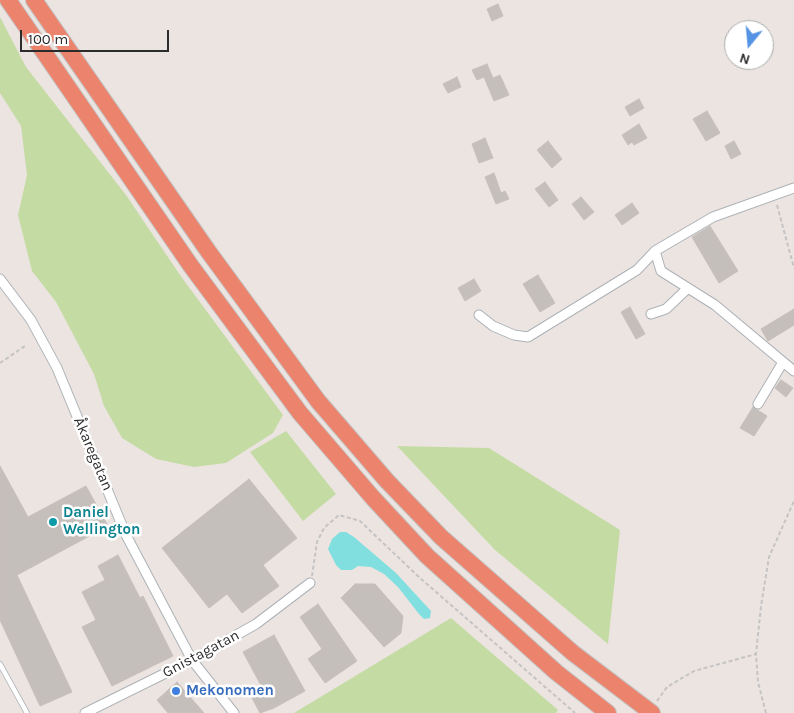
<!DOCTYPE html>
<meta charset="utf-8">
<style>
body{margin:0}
#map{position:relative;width:794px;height:713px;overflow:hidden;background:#ece4e1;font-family:Karla,sans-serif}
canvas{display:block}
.north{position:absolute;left:724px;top:20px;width:50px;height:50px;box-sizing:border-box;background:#fff;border:1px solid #ababab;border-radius:50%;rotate:197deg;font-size:14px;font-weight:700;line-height:20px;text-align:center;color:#2c2c2c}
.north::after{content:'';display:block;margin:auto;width:18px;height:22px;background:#5594e4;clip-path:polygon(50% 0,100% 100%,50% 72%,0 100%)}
.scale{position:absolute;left:20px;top:30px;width:149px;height:22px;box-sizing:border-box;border:2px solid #2c2c2c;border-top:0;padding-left:6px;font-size:15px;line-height:18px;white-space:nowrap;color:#2c2c2c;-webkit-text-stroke:4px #fff;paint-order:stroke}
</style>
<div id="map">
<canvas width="794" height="713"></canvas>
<div class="north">N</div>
<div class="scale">100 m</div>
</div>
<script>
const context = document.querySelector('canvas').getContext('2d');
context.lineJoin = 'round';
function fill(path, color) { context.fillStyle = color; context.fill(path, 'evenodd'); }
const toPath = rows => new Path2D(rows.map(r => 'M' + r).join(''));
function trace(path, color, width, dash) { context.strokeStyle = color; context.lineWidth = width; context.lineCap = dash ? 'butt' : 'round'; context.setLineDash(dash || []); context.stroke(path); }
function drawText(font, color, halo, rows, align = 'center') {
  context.font = font + ' Karla,sans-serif'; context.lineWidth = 5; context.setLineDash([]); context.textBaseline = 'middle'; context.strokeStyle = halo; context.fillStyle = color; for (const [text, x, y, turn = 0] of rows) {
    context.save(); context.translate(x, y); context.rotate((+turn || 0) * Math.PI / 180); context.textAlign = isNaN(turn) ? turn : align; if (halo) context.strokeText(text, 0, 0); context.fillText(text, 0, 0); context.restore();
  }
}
fill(toPath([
 [0,17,26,67,126,195,180,275,283,415,273,433,226,463,194,467,156,459,122,438,104,406,94,374,56,302,32,271,18,215,27,175,21,126,0,93],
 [286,431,336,494,303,521,250,452],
 [397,446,489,448,620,530,608,644,495,550],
 [451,618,558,710,556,713,294,713]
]), '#c5dba4');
fill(toPath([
 [340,532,346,532,354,537,396,573,431,611,430,618,424,619,419,614,398,587,384,574,371,567,358,566,352,570,341,570,336,565,328,549,332,539]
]), '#81dfe0');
const building = toPath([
 [498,4,503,16,492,21,487,9,498,4],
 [487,64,493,78,500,75,509,95,494,101,484,77,477,80,472,70,487,64],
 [457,77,461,87,448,93,443,84,457,77],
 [639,99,644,108,630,116,625,107,639,99],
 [707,111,720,133,706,141,693,119,707,111],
 [639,124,647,138,634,145,632,142,628,145,622,135,639,124],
 [485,138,493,158,479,163,472,144,485,138],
 [548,141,562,159,552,168,537,150,548,141],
 [734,141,741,154,731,159,725,146,734,141],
 [494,173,501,193,505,191,509,199,496,204,485,177,494,173],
 [545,182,558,200,549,207,535,189,545,182],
 [581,197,594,212,584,220,572,204,581,197],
 [632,203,639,213,622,225,615,215,632,203],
 [710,226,738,271,719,283,692,237,710,226],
 [538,275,555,303,540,312,523,284,538,275],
 [474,279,481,291,465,301,458,288,474,279],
 [630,307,645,334,636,339,621,312,630,307],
 [794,309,794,325,768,341,761,329,794,309],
 [781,380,793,388,786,397,775,388,781,380],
 [753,407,767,416,754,436,740,428,753,407],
 [0,466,28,517,86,486,108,526,17,575,72,692,40,706,0,620,0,466],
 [249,479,297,538,263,565,279,586,242,613,227,594,209,608,162,548,249,479],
 [118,555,140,598,143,596,173,656,112,686,82,627,96,620,82,592,105,580,98,566,118,555],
 [355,584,375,584,403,616,401,633,384,647,341,598,355,584],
 [318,604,357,661,325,683,308,659,322,649,300,617,318,604],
 [274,635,305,691,274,708,260,713,252,698,264,691,243,652,274,635],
 [177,682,204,713,168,713,157,700,177,682]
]);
fill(building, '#c5bfbc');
trace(building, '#c7bfba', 1);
const service = toPath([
 [0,664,27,713]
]);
const minor = toPath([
 [794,188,713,217,655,251,661,271,715,305,794,371],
 [0,279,31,320,57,368,126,535,192,660,234,713],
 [651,314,666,309,688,288],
 [479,315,493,326,514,335,528,337,637,270,655,251],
 [758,404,783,362],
 [85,713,192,660,256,624,310,583]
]);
const motorway = toPath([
 [8,0,191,266,300,413,373,498,427,556,556,672,608,713],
 [34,0,208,251,318,401,387,481,441,537,573,653,652,713]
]);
trace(service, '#adb2b7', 6);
trace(minor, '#adb2b7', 11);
trace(motorway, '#c4c4c4', 18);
trace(toPath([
 [777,205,794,268],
 [0,363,25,346],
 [312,576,317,542,324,528,339,515,360,521,420,578,575,713],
 [657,701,667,687,694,671,756,654],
 [766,713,758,682,756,654,761,606,769,557,794,501]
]), '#c4c4c4', 2, [4, 2.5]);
trace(service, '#fff', 4.5);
trace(minor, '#fff', 9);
trace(motorway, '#eb836d', 16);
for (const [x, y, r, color] of [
 [53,522,5,"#0f9aa8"],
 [176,691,5,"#3f7fe0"]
]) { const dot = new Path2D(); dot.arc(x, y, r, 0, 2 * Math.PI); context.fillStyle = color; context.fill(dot); trace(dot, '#fff', 2); }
drawText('15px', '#2c2c2c', '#fff', [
 ["Åkaregatan",93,454,67],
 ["Gnistagatan",201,654,-28]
]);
drawText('bold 15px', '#0d838f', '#fff', [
 ["Daniel",63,513],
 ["Wellington",63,530]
], 'left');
drawText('bold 15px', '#366cbe', '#fff', [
 ["Mekonomen",186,691]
], 'left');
</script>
